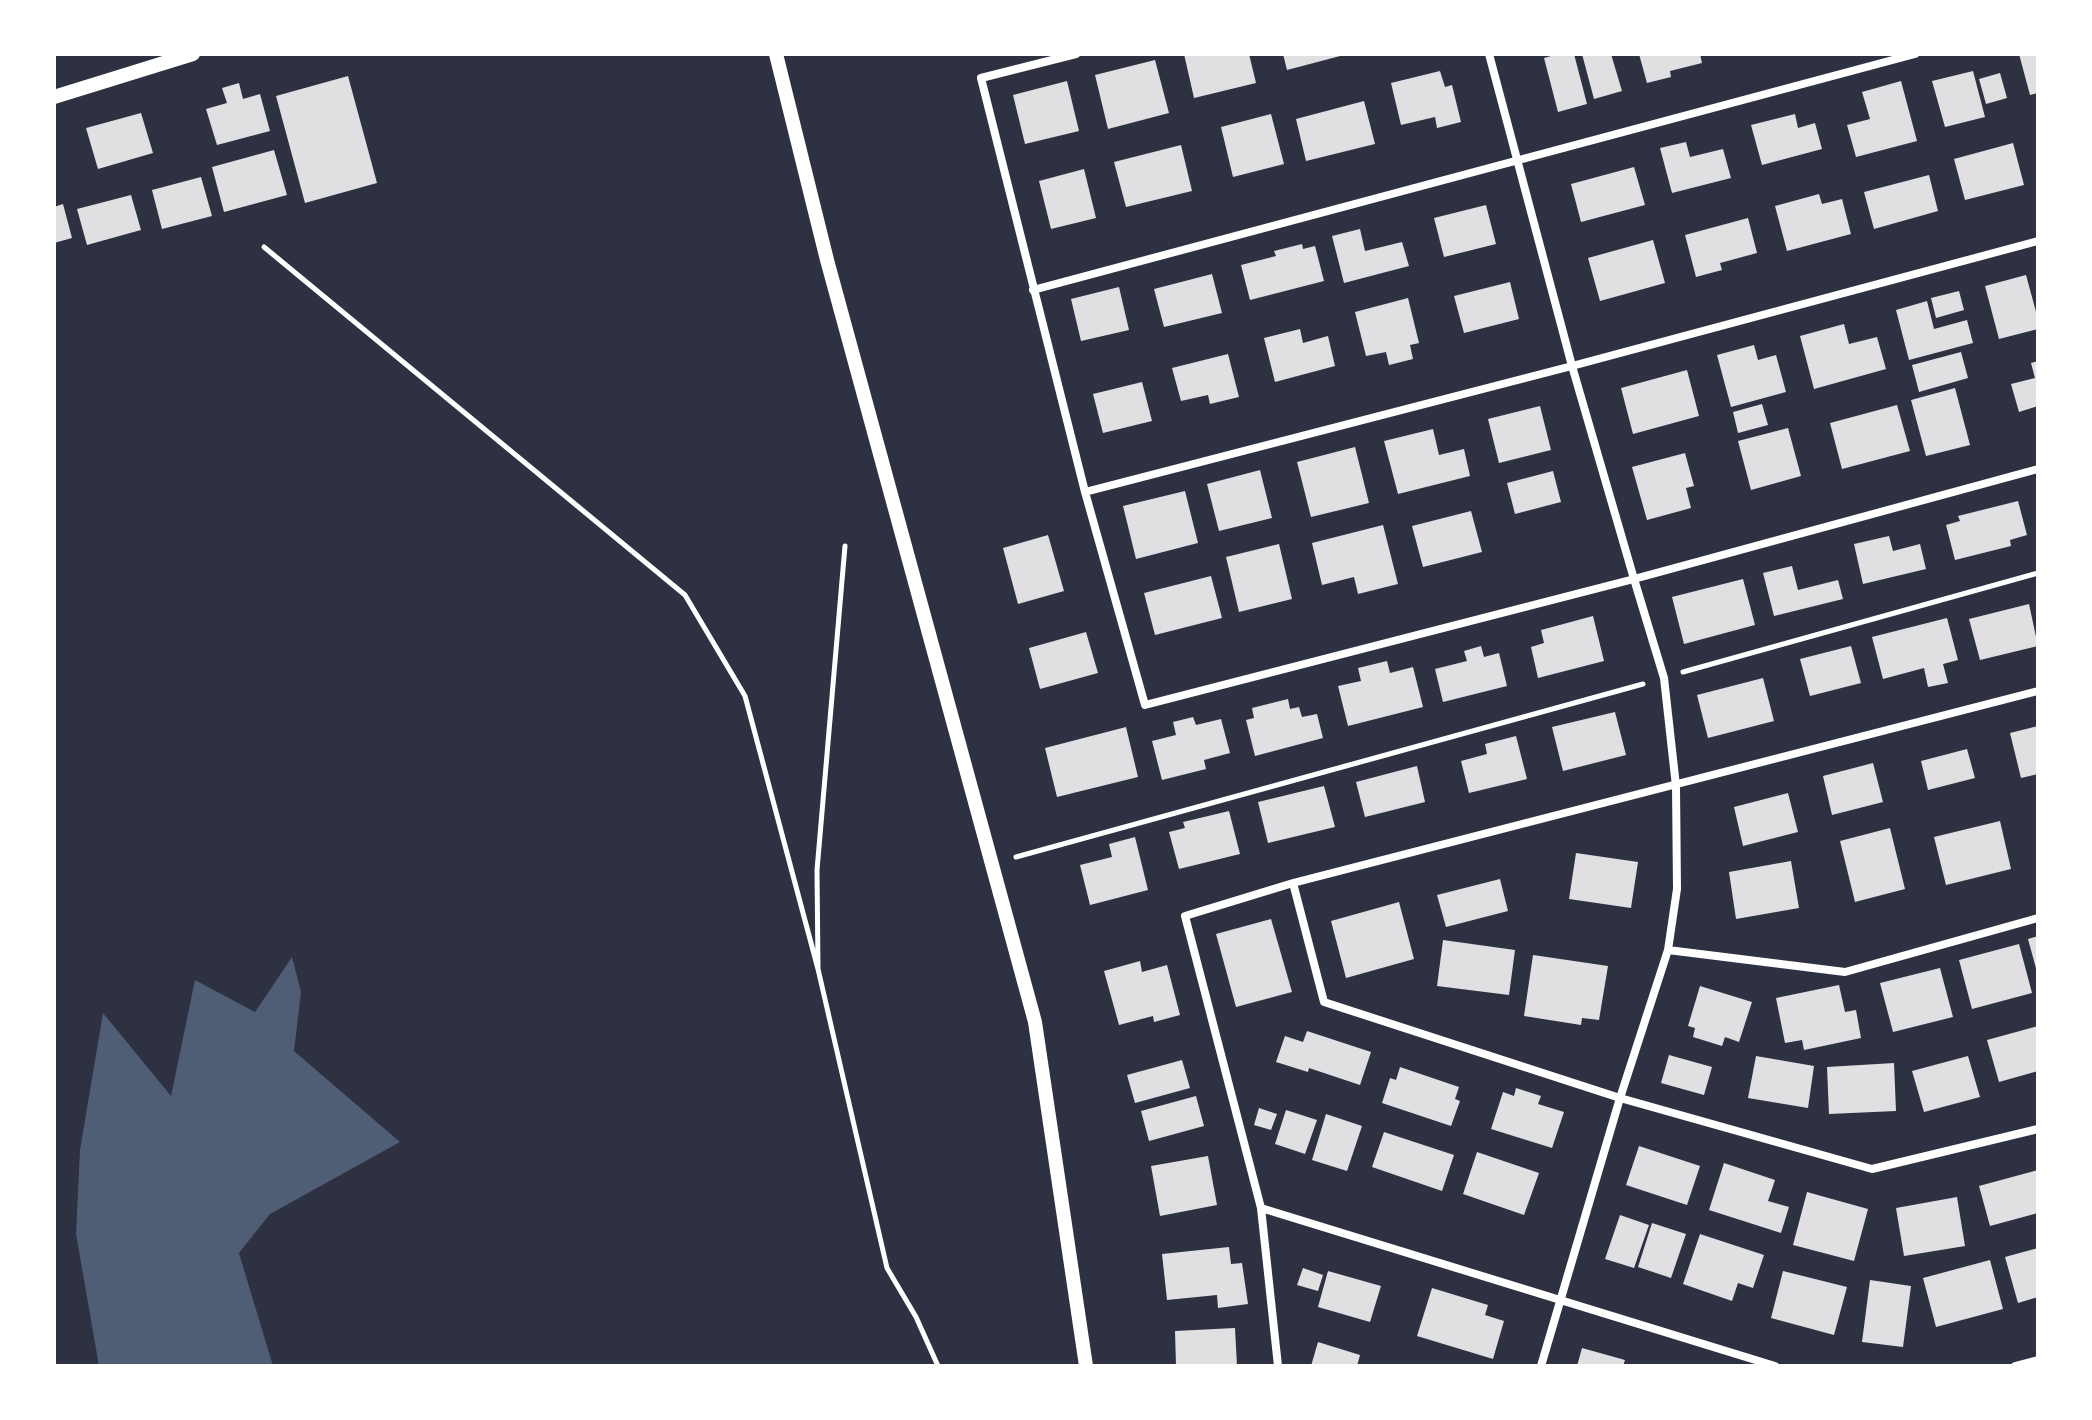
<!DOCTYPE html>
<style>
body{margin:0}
#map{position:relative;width:2092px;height:1420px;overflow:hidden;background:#2d3142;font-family:Jost,sans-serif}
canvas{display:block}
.frame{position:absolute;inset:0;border:56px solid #fff;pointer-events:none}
</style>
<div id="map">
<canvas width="2092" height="1420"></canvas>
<div class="frame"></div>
</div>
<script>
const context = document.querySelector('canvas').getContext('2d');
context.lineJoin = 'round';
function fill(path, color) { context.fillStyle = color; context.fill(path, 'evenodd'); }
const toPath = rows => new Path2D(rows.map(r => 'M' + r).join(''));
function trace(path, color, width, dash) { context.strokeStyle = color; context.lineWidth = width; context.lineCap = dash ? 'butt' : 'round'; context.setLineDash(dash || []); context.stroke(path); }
fill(toPath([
 [292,957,301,992,294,1051,400,1142,270,1214,239,1253,273,1366,99,1366,76,1234,80,1150,103,1013,171,1096,195,980,255,1012]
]), '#4f5d75');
fill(toPath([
 [1184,54,1249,54,1256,83,1194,98],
 [1283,54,1344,54,1344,55,1287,70],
 [1558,54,1574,54,1587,104,1558,112,1544,58],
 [1582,54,1611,54,1622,91,1594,99],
 [1639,54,1700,54,1702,63,1670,71,1671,77,1647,83],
 [2019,54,2038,54,2038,93,2030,95],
 [1155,60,1169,113,1108,129,1095,75],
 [1440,71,1445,87,1452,85,1461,122,1437,128,1435,117,1401,125,1391,83],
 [1973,71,1985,117,1945,127,1932,81],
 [2000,73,2007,98,1986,104,1979,79],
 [348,76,377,183,305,203,276,96],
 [1067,81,1079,131,1025,144,1013,95],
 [1901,81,1917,141,1856,157,1847,125,1870,119,1862,92],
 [239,83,243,99,260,94,270,131,217,145,206,109,227,103,222,88],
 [1364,101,1375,144,1306,161,1296,119],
 [141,113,153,153,98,169,86,128],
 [1271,114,1284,164,1233,177,1221,127],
 [1795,114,1798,128,1815,123,1822,149,1762,165,1751,125],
 [1686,142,1690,157,1723,149,1731,178,1672,193,1660,148],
 [2013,143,2024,185,1965,200,1954,159],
 [1181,145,1192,191,1126,207,1114,162],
 [274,150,287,195,224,212,212,167],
 [1634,167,1645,205,1581,222,1571,184],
 [1084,169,1096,218,1051,229,1039,181],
 [1929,175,1938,211,1874,229,1864,192],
 [201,177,212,216,162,229,152,190],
 [1819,194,1822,204,1842,199,1851,234,1787,251,1775,206],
 [131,195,141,230,87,245,77,209],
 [63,204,72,238,54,243,54,207],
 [1486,205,1496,244,1444,257,1434,218],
 [1748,218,1757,253,1720,263,1722,270,1696,277,1685,235],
 [1360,229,1365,251,1402,242,1409,266,1344,283,1332,236],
 [1653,240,1665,283,1600,301,1588,258],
 [1302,244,1303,249,1315,246,1324,281,1250,300,1241,265,1276,256,1274,251],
 [1212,274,1222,313,1164,327,1154,289],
 [2026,275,2038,319,2038,329,1999,339,1985,286],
 [1510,282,1519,319,1464,333,1454,296],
 [1119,287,1129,330,1081,341,1071,299],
 [1959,291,1964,310,1936,318,1931,298],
 [1408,298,1419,343,1410,345,1413,359,1389,365,1386,352,1366,356,1355,312],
 [1927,301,1934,329,1967,320,1973,343,1909,360,1896,310],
 [1844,324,1849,344,1877,337,1886,369,1814,389,1800,336],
 [1300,329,1303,343,1328,336,1335,366,1275,382,1264,338],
 [1754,345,1758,360,1776,355,1786,392,1731,407,1717,355],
 [1961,352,1968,378,1919,392,1912,365],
 [1228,354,1239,397,1210,404,1208,395,1181,401,1172,368],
 [2038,361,2038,406,2019,412,2011,384,2035,378,2031,363],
 [1687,370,1699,416,1633,434,1621,388],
 [1142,382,1152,421,1103,433,1093,394],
 [1955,388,1970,445,1926,456,1911,400],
 [1762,404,1768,425,1738,433,1733,412],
 [1897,405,1910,451,1842,469,1830,423],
 [1540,406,1551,450,1499,463,1488,419],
 [1788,428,1801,476,1751,490,1738,441],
 [1433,429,1439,455,1464,449,1470,476,1398,494,1384,441],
 [1355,447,1369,503,1311,517,1297,462],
 [1685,453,1694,486,1686,488,1691,508,1647,520,1632,467],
 [1260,470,1272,518,1219,531,1207,484],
 [1553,471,1561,502,1515,514,1507,483],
 [1185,491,1198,543,1136,559,1123,506],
 [2018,501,2027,535,2010,540,2011,546,1955,560,1946,525,1960,521,1958,516],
 [1471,511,1482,552,1423,567,1412,526],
 [1383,525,1398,584,1358,594,1354,577,1322,585,1312,543],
 [1048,535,1064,591,1018,604,1003,548],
 [1889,536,1893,551,1920,544,1926,569,1863,584,1854,544],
 [1279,544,1292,599,1239,612,1226,557],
 [1792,566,1798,590,1838,580,1843,599,1774,616,1763,573],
 [1211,576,1222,618,1155,635,1144,593],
 [1743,579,1755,625,1684,644,1672,597],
 [2029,604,2038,646,1980,660,1969,619],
 [1593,616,1604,661,1538,678,1531,647,1544,643,1541,630],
 [1947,618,1958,660,1943,664,1948,683,1928,687,1924,668,1883,679,1872,637],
 [1086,632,1098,673,1040,689,1029,648],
 [1481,646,1484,657,1499,653,1507,686,1443,702,1435,669,1467,661,1464,651],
 [1851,646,1861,683,1810,696,1800,659],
 [1387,661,1390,673,1413,667,1423,707,1348,726,1338,686,1361,681,1358,668],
 [1763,678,1774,721,1708,738,1697,695],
 [1288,699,1290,709,1299,707,1302,717,1317,714,1323,738,1255,756,1246,720,1254,718,1252,708],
 [1615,712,1626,755,1563,771,1552,727],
 [1193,717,1196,725,1221,719,1230,753,1204,760,1206,769,1162,780,1152,741,1176,735,1173,722],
 [2038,726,2038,774,2021,778,2010,733],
 [1126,727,1138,777,1057,797,1045,748],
 [1516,736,1527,779,1469,793,1461,761,1487,754,1485,744],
 [1967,749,1975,778,1928,790,1921,761],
 [1873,763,1883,802,1832,815,1823,776],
 [1417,766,1425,802,1365,817,1356,782],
 [1324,786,1335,827,1268,843,1258,802],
 [1788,793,1798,832,1743,846,1734,807],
 [1229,811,1240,854,1179,869,1169,832,1185,828,1183,822],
 [2000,821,2011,869,1946,885,1934,837],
 [1890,828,1905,889,1855,902,1840,841],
 [1135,837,1148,890,1090,905,1080,865,1112,857,1109,844],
 [1576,853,1638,862,1631,908,1569,899],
 [1791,861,1799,908,1736,919,1729,872],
 [1500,879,1508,911,1446,927,1437,895],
 [1399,902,1414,959,1346,978,1331,921],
 [1271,919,1292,992,1236,1007,1216,934],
 [2038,936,2038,972,2037,972,2028,939],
 [1443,940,1515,950,1509,995,1437,986],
 [2019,944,2032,993,1972,1009,1959,960],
 [1533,955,1608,966,1599,1020,1582,1018,1581,1025,1524,1016],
 [1140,961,1142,972,1167,965,1180,1015,1154,1022,1153,1016,1119,1025,1104,971],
 [1940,968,1953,1017,1893,1032,1880,983],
 [1839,985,1845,1012,1856,1010,1861,1038,1804,1050,1802,1040,1785,1043,1776,998],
 [1700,986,1752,1002,1739,1042,1725,1037,1722,1046,1693,1037,1695,1028,1688,1026],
 [2038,1026,2038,1071,1999,1082,1987,1040],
 [1307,1031,1371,1052,1360,1085,1309,1068,1308,1072,1276,1062,1285,1036,1303,1042],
 [1669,1055,1712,1067,1704,1095,1661,1083],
 [1756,1056,1814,1066,1808,1108,1748,1098],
 [1968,1056,1980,1097,1924,1112,1912,1071],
 [1182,1060,1190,1088,1135,1103,1127,1075],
 [1894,1063,1896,1111,1829,1114,1827,1067],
 [1400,1067,1459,1087,1455,1099,1460,1101,1451,1126,1382,1103,1390,1078,1396,1080],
 [1516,1088,1541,1096,1538,1104,1564,1112,1552,1148,1491,1129,1503,1092,1514,1096],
 [1196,1096,1204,1126,1149,1141,1141,1111],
 [1259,1108,1277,1114,1271,1130,1254,1125],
 [1286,1110,1317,1120,1305,1154,1275,1144],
 [1326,1114,1362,1126,1347,1171,1312,1160],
 [1384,1132,1454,1155,1442,1191,1372,1167],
 [1639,1146,1700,1166,1687,1205,1626,1185],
 [1477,1152,1539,1173,1524,1215,1463,1194],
 [1208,1156,1217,1205,1160,1216,1151,1166],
 [1724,1163,1775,1180,1768,1201,1789,1207,1781,1233,1709,1210],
 [2038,1170,2038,1213,1990,1226,1979,1186],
 [1807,1192,1868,1209,1854,1261,1793,1245],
 [1957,1197,1965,1246,1904,1256,1896,1208],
 [1620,1215,1649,1225,1634,1268,1605,1259],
 [1652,1223,1686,1234,1671,1278,1638,1267],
 [1700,1234,1764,1255,1753,1288,1738,1283,1732,1301,1683,1284],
 [1229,1247,1231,1264,1242,1263,1248,1304,1218,1308,1217,1295,1167,1300,1162,1254],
 [2038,1248,2038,1297,2018,1303,2005,1257],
 [1990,1260,2003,1309,1936,1327,1923,1278],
 [1303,1268,1323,1275,1318,1291,1297,1285],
 [1328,1271,1381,1286,1370,1322,1318,1307],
 [1783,1271,1847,1287,1834,1335,1771,1318],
 [1870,1280,1911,1286,1903,1347,1862,1342],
 [1432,1288,1488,1305,1485,1315,1504,1321,1493,1359,1417,1336],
 [1235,1328,1237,1366,1176,1366,1175,1331],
 [1318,1342,1360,1355,1357,1366,1311,1366],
 [1582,1348,1625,1360,1623,1366,1577,1366]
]), '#e0e0e3');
trace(toPath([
 [264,247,685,595,745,696,818,969],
 [845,546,817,870,818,969,887,1268,916,1317,938,1366],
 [1683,672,2038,573],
 [1016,857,1643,684]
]), '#fff', 5);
trace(toPath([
 [1076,54,981,78,1085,492,1145,705,1634,579,1572,366,1489,54],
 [1033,290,1915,54],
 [1085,492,1572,366,2038,241],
 [1293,883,1324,1002,1620,1098,1872,1169,2038,1129],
 [1668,950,1845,972,2038,918],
 [1261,1208,1775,1366],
 [1278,1366,1261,1208,1185,916,1293,883,2038,691],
 [1541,1366,1620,1098,1668,950,1677,889,1676,786,1664,678,1634,579,2038,469],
 [2015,1366,2038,1360]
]), '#fff', 8);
trace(toPath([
 [776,54,827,260,1035,1022,1086,1366],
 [54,97,193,54]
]), '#fff', 14);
</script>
